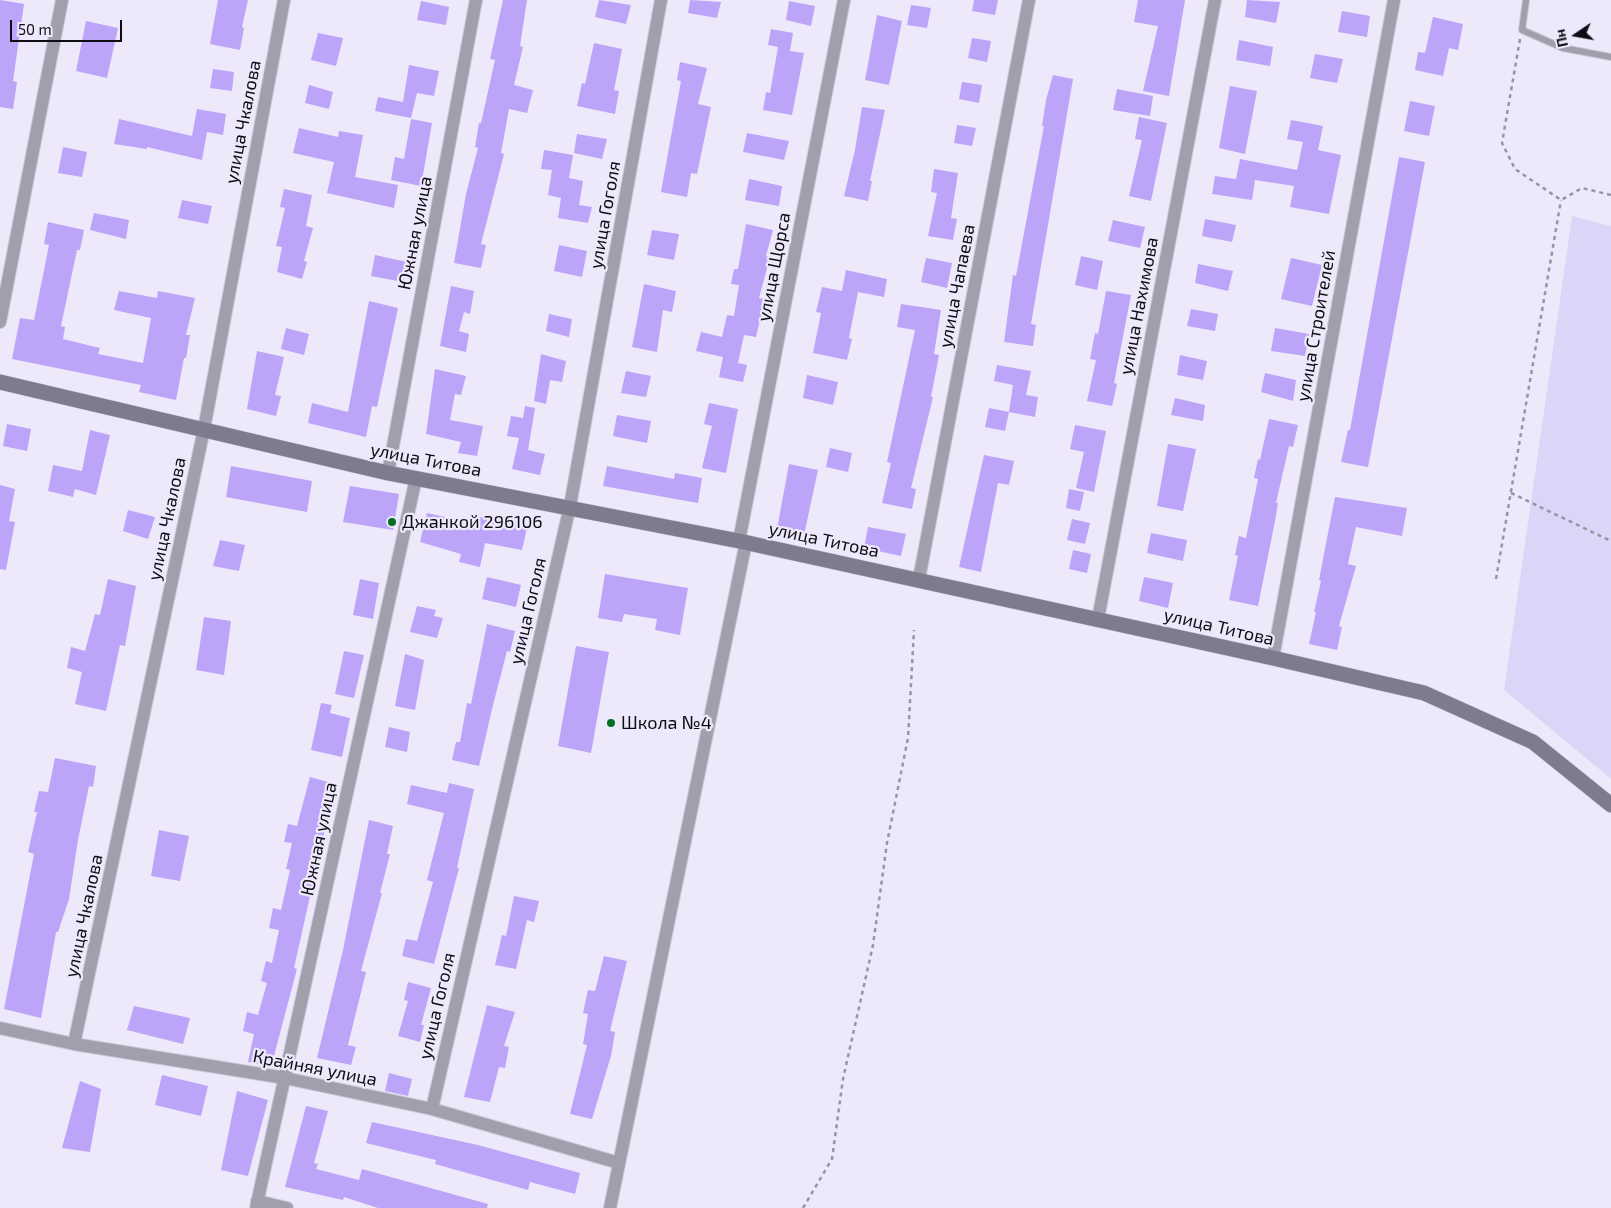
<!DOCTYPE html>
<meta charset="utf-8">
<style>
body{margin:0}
#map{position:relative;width:1611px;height:1208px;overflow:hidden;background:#ede9fb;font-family:"Exo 2",sans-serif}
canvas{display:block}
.north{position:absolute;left:1551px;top:10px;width:50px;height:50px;-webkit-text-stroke:4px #ede9fb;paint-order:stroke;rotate:258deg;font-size:14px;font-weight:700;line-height:20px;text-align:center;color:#0f0c16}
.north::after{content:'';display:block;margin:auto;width:18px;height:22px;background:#0f0c16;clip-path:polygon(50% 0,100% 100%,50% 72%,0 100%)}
.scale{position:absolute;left:10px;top:20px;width:112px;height:22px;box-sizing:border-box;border:2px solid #0f0c16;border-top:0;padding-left:6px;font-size:15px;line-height:18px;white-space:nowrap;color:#0f0c16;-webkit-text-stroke:4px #ede9fb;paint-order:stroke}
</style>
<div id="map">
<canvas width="1611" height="1208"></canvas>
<div class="north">Пн</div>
<div class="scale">50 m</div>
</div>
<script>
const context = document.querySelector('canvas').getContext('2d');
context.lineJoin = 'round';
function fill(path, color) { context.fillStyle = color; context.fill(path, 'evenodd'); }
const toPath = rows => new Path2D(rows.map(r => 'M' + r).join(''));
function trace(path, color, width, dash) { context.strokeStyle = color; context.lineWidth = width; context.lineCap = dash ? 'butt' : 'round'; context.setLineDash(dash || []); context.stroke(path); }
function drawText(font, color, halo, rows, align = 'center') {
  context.font = font + ' "Exo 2",sans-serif'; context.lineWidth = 4.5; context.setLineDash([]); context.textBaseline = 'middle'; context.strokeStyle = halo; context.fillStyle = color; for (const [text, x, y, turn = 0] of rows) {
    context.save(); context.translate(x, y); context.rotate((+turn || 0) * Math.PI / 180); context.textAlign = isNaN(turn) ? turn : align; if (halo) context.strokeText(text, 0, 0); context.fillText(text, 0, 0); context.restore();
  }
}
fill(toPath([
 [1572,216,1611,226,1611,779,1504,690]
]), '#ddd5f7');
fill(toPath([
 [0,0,24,4,13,81,17,82,13,109,0,107],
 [218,0,248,0,242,27,244,28,240,50,210,44],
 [503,0,527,0,520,46,523,47,514,85,533,90,527,113,509,109,501,153,504,154,481,244,486,245,481,268,454,263,466,194,478,148,475,147,479,123,481,123,495,60,490,59],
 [599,0,631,5,626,24,595,17],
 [690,0,721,2,717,18,688,13],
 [974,0,998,0,995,15,972,11],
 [1138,0,1185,0,1169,96,1143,91,1158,26,1134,22],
 [1247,0,1280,2,1276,23,1245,17],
 [421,1,449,7,446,25,417,20],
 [789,1,815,6,811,26,786,20],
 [911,5,931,8,927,28,907,25],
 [1342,11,1370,16,1367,37,1338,32],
 [877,15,902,21,889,85,865,80],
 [1433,17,1463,24,1458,50,1449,48,1443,76,1415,70,1418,52,1425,53],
 [86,21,118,28,107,78,76,71],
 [771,29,793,33,790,51,804,53,792,115,763,110,766,92,770,93,778,47,768,45],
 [318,33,343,38,336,66,311,60],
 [972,38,991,41,987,62,968,58],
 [1239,40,1273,47,1270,66,1236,60],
 [594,43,622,49,614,90,619,91,615,114,577,106,582,83,585,84],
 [1315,54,1343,59,1337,83,1310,78],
 [680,62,707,68,698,104,711,107,697,174,691,173,687,197,661,192,681,81,677,80],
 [409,65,439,71,434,96,417,93,411,118,375,111,378,97,403,102],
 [213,69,234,72,232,91,210,88],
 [1053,75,1073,79,1031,324,1036,325,1033,346,1004,342,1013,275,1016,276,1044,126,1042,126,1046,100],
 [962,82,982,85,979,103,959,99],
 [309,85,333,92,329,109,305,103],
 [1230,86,1257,91,1245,154,1219,148],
 [1117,89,1153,96,1150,116,1113,110],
 [1410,101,1435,106,1429,136,1404,131],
 [862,107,885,110,870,181,872,181,868,201,844,196,855,150],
 [197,109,226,114,223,135,207,132,202,160,147,147,147,149,114,144,119,119,192,136],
 [1139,117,1167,123,1151,201,1129,196,1142,140,1135,139],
 [411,119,432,123,421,186,391,180,395,157,404,159],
 [1291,120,1323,126,1318,150,1341,155,1329,214,1290,207,1294,186,1255,180,1252,200,1212,194,1215,176,1236,179,1240,159,1297,170,1303,142,1287,139],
 [957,125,976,128,972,146,954,143],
 [299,128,338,137,339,131,363,135,355,177,398,185,394,208,327,193,334,162,293,153],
 [747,133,789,141,784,160,743,152],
 [577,134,607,139,602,159,574,153],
 [63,147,87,152,82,177,58,173],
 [544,150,573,155,569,178,583,181,579,205,592,207,588,223,558,218,561,198,548,195,552,170,541,169],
 [1399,157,1425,162,1368,467,1341,462,1348,430,1350,430],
 [934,169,958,173,951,218,957,219,953,240,928,236,937,193,931,192],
 [749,179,782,186,779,206,745,200],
 [284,189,312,195,306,226,313,228,304,261,307,262,302,279,277,272,282,247,276,246,285,208,280,207],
 [182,200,212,206,208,224,178,218],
 [94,213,129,220,126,239,90,230],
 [1205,219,1236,225,1232,242,1202,236],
 [1113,220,1145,227,1140,248,1108,241],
 [48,222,84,230,80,250,77,250,61,326,65,327,63,339,100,348,98,354,143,363,151,318,114,310,119,291,157,298,158,291,195,298,186,335,190,335,186,358,184,358,176,400,139,392,141,385,12,359,20,318,34,320,49,245,44,244],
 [746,224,773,230,766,256,770,257,759,298,765,299,756,337,744,335,738,363,747,365,743,382,719,377,723,357,696,351,701,332,722,337,727,315,734,316,739,285,731,284,734,269,738,269],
 [652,230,679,234,674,260,647,255],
 [559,245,587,251,582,277,554,271],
 [375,255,407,262,403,282,371,276],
 [1081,256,1103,261,1097,290,1075,285],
 [926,258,952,263,947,288,921,282],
 [1291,258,1322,265,1312,306,1281,299],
 [1198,264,1233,271,1228,291,1195,283],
 [846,270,887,279,884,297,858,292,849,338,852,339,847,360,813,353,821,313,816,312,822,287,842,291],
 [644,284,676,291,672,312,663,310,657,352,632,347],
 [451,286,474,291,470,314,464,312,459,331,469,334,466,352,440,346],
 [1106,291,1131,295,1114,383,1117,384,1112,406,1087,401,1096,360,1090,359,1095,333,1098,334],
 [369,301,398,308,377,407,372,406,366,437,308,423,312,403,348,412],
 [901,304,941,310,934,354,939,355,931,397,933,397,911,488,916,489,912,509,882,503,891,463,887,462,915,330,897,327],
 [1191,309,1218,314,1215,331,1187,326],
 [549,314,572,319,569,337,546,331],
 [286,328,309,334,304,355,281,349],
 [1275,328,1309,334,1305,356,1271,351],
 [257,351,284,357,275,395,281,396,276,416,247,409],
 [541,354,566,361,562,382,550,380,546,404,534,401],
 [1180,355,1207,361,1203,380,1177,375],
 [997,365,1031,371,1026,395,1038,397,1035,417,1009,412,1013,385,994,381],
 [435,369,466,376,461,395,455,394,450,420,483,426,477,456,458,453,461,442,426,434],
 [626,371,651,376,646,397,621,393],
 [1265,373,1296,380,1293,401,1261,392],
 [807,375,838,382,833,405,803,398],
 [1175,398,1205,405,1203,421,1171,415],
 [709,403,738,409,726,473,702,468,712,426,704,424],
 [525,406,535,408,528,450,545,454,540,475,512,469,519,438,507,436,511,416,523,418],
 [989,408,1009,412,1005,431,985,427],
 [617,415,651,421,647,443,613,436],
 [1269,419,1298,425,1293,447,1289,446,1276,503,1278,503,1275,521,1258,606,1229,600,1238,556,1235,555,1239,536,1246,538,1258,479,1254,478,1258,459,1260,460],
 [7,424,31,429,27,451,3,446],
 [1075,425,1106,431,1094,492,1076,488,1084,452,1070,449],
 [90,430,110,435,96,495,75,489,73,497,48,491,53,465,82,471],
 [1168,444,1196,449,1183,511,1157,506],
 [830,448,852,453,848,472,826,467],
 [984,455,1014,461,1009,485,998,483,981,572,959,567],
 [789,464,818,470,804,535,777,529],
 [231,466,312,481,307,512,226,497],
 [607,466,674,479,675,473,702,478,698,503,603,486],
 [0,485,15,489,9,521,15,522,6,570,0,569],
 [350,486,399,494,393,530,343,522],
 [1069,489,1084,492,1080,511,1066,508],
 [1335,497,1407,508,1402,536,1356,527,1348,564,1356,566,1339,626,1342,627,1337,650,1309,644,1316,612,1314,612,1321,581,1319,580],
 [128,510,155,517,148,539,123,531],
 [427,513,469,522,470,515,508,523,509,519,528,524,522,550,485,543,480,567,459,562,461,554,420,542],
 [1072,519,1090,523,1085,544,1067,540],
 [868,527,906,534,901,556,864,548],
 [1151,533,1187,540,1183,561,1147,553],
 [220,540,245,545,239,571,213,566],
 [1073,550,1091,554,1087,573,1069,569],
 [605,574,688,588,680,635,655,630,657,619,624,614,622,622,598,618],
 [487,577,521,585,516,607,482,599],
 [1144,577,1173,583,1168,608,1139,601],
 [108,579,136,586,125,646,120,645,106,711,75,704,82,672,67,668,71,647,85,651,95,614,100,615],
 [360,579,379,583,373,619,353,615],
 [417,606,436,610,434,616,443,618,437,638,410,632],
 [204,617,231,621,224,675,196,670],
 [487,624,515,631,510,652,507,651,492,709,479,766,452,760,456,742,460,742,467,703,471,704],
 [576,646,609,652,591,753,558,746],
 [344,651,364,655,354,698,335,694],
 [405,654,424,660,415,710,395,706],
 [321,703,332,705,330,713,350,718,342,757,311,750],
 [389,727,410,732,407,752,385,747],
 [55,758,96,766,93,787,89,786,78,840,69,899,58,932,56,932,41,1018,4,1009,34,854,28,852,37,812,34,812,39,791,48,792],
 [310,777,335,784,294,968,297,969,271,1067,248,1062,254,1034,243,1031,247,1012,258,1015,267,983,261,981,266,961,272,963,279,930,269,928,273,908,281,910,290,870,286,869,292,843,284,842,288,824,297,826],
 [449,783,474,789,457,868,459,868,434,964,402,956,406,939,417,941,433,882,427,880,444,813,407,804,411,785,447,793],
 [369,820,393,826,387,854,390,854,380,893,382,893,361,971,366,972,348,1045,356,1047,351,1065,317,1058,343,950],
 [159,830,189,836,180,881,151,876],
 [514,896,539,901,534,922,527,920,516,969,495,965,502,935,506,936],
 [604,956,627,961,610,1031,615,1032,611,1056,592,1119,570,1114,587,1045,583,1044,588,1014,583,1013,588,990,595,991],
 [408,982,431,988,421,1025,424,1025,420,1042,398,1036,408,1001,404,1000],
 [487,1005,515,1012,504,1046,509,1047,505,1068,499,1067,490,1102,464,1097],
 [134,1006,190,1018,183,1044,127,1030],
 [389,1073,412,1079,408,1096,385,1091],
 [162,1075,208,1086,201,1116,155,1105],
 [80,1081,101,1089,90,1152,62,1148],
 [237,1091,268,1100,248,1176,221,1170],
 [306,1106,328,1111,314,1163,318,1164,316,1169,359,1180,362,1169,488,1204,487,1208,378,1208,344,1197,343,1200,285,1187],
 [372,1122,478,1145,580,1173,575,1194,530,1182,528,1190,435,1164,436,1160,366,1143]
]), '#bca4f9');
const lane = toPath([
 [1526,0,1522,30,1563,48,1611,57]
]);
const street = toPath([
 [0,322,62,0],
 [388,473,476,0],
 [739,541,844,0],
 [919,579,1029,0],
 [1098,619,1215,0],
 [1273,658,1394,0],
 [0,1028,74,1044,285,1078,432,1109,619,1163],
 [74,1044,204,429,284,0],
 [432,1109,570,506,661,0],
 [257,1201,287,1208],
 [256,1208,416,478],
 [610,1208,746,542]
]);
const secondary = toPath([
 [0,382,388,473,739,541,1273,658,1424,693,1533,742,1611,805]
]);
trace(lane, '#c9c6d6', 8);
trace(street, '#c9c6d6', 14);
trace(secondary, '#c9c6d6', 16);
trace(toPath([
 [1520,39,1502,143,1515,169,1561,200,1582,188,1611,195],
 [1511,493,1611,541],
 [1496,579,1561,200],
 [803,1208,832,1159,843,1079,873,945,887,843,908,738,914,630]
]), '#9894a3', 2.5, [4, 4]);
trace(lane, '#a29fac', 6);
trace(street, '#a29fac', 12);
trace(secondary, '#7f7a8d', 15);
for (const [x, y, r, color] of [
 [392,522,5,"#006f22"],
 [611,723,5,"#006f22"]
]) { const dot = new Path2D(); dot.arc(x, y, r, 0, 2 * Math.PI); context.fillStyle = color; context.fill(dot); trace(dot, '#ede9fb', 2); }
drawText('18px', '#0f0c16', '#ede9fb', [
 ["улица Чкалова",243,122,-79],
 ["улица Гоголя",605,215,-80],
 ["Южная улица",415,233,-79],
 ["улица Щорса",774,267,-79],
 ["улица Чапаева",957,286,-79],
 ["улица Нахимова",1139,306,-79],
 ["улица Строителей",1316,326,-80],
 ["улица Титова",426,460,11],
 ["улица Чкалова",167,519,-78],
 ["улица Титова",824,540,12],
 ["улица Гоголя",528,611,-77],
 ["улица Титова",1219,627,13],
 ["Южная улица",319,839,-78],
 ["улица Чкалова",84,916,-78],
 ["улица Гоголя",437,1006,-77],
 ["Крайняя улица",315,1068,11]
]);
drawText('18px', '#0f0c16', '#ede9fb', [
 ["Джанкой 296106",402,522],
 ["Школа №4",621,723]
], 'left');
</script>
